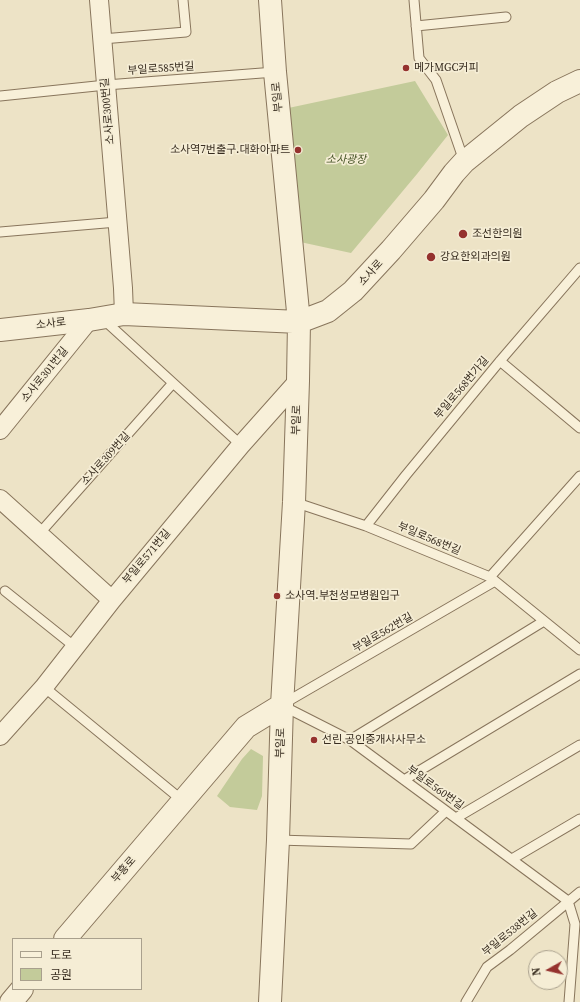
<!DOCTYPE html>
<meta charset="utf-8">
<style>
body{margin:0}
#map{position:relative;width:580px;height:1002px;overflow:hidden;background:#ede3c6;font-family:"Source Serif 4","Noto Sans KR",serif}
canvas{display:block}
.legend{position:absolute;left:12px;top:938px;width:130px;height:52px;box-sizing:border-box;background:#f5edd5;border:1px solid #a9a08d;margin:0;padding:5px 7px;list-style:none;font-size:12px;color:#382d20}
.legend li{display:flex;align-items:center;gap:8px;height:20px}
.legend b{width:20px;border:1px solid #a9a08d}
.north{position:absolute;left:528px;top:950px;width:40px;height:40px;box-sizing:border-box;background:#f5edd5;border:1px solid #a9a08d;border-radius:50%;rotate:262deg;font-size:11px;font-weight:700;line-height:16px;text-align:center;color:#382d20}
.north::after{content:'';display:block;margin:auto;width:14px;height:18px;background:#95322e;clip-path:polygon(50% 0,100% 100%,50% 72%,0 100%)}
</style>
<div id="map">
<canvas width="580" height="1002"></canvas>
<ul class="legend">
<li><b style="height:5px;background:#f8f0d9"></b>도로</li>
<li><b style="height:11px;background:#c3cb9a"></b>공원</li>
</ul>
<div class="north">N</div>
</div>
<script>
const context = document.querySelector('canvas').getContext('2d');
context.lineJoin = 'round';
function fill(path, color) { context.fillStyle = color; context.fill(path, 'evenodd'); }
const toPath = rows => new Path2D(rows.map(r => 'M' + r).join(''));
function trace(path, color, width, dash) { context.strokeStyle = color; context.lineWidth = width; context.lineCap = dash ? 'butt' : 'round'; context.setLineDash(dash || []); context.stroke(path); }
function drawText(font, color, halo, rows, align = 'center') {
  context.font = font + ' "Source Serif 4","Noto Sans KR",serif'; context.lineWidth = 3.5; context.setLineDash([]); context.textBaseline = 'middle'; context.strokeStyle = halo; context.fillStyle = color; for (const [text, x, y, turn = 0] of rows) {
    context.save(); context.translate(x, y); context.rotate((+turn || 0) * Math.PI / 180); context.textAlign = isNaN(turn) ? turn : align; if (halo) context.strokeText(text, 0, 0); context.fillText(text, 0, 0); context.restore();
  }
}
fill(toPath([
 [415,81,448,135,417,174,351,253,291,240,279,110],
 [251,749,263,756,262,796,257,810,230,807,217,796,242,759]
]), '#c3cb9a');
const service = toPath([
 [414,0,419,58,436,80,464,161],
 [416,26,506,17],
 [102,39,186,32,183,0],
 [0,96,106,85,275,72],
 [0,232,117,222],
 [103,319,241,445],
 [500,361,580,428],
 [294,502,366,526,490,577,580,650],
 [366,526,406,475,500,361,580,268],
 [39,534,173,383],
 [490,577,580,476],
 [5,591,75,647],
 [44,687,183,801],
 [283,704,495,581],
 [283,706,350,740,568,901,575,924,569,1002],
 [350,740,544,621],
 [404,780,580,674],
 [456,818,580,745],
 [278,840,411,844,446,811],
 [512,859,580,819],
 [466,1002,487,967,510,950,580,892]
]);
const minor = toPath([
 [99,0,123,288,124,314],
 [0,430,89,320],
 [0,499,112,600],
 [0,736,44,687,112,600,241,445,298,381]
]);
const tertiary = toPath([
 [0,330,89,320,124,314,299,322,328,311,353,291,391,250,434,200,454,173,464,162,521,116,557,92,580,81],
 [65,939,246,727,282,705],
 [11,1002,22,989],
 [270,1002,278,840,282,705,294,502,298,381,299,322,275,72,270,0]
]);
trace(service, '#88755c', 11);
trace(minor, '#88755c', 20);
trace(tertiary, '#88755c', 24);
trace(service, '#f8f0d9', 9);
trace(minor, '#f8f0d9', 18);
trace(tertiary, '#f8f0d9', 22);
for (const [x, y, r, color] of [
 [406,68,4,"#95322e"],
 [298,150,4,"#95322e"],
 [463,234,5,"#95322e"],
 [431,257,5,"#95322e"],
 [277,596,4,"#95322e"],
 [314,740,4,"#95322e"]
]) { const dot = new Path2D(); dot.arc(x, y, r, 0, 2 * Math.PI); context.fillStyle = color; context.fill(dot); trace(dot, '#f5edd5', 1.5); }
drawText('11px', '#382d20', '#f5edd5', [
 ["메가MGC커피",414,68],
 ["소사역7번출구.대화아파트",290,150,"right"],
 ["조선한의원",472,234],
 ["강요한외과의원",440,257],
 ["소사역.부천성모병원입구",285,596],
 ["선린 공인중개사사무소",322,740]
], 'left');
drawText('11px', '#382d20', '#f5edd5', [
 ["부일로585번길",161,69,-4],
 ["부일로",278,97,-95],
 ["소사로300번길",108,111,-95],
 ["소사로",371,273,-48],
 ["소사로",51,324,-7],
 ["소사로301번길",45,375,-51],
 ["부일로568번가길",462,388,-50],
 ["부일로",297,420,-88],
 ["소사로309번길",106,459,-48],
 ["부일로568번길",429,539,23],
 ["부일로571번길",147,557,-50],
 ["부일로562번길",383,633,-30],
 ["부일로",281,743,-88],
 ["부일로560번길",435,788,36],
 ["부흥로",124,870,-49],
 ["부일로538번길",510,933,-39]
]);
drawText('italic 11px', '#475427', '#f5edd5', [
 ["소사광장",346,160]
]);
</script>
